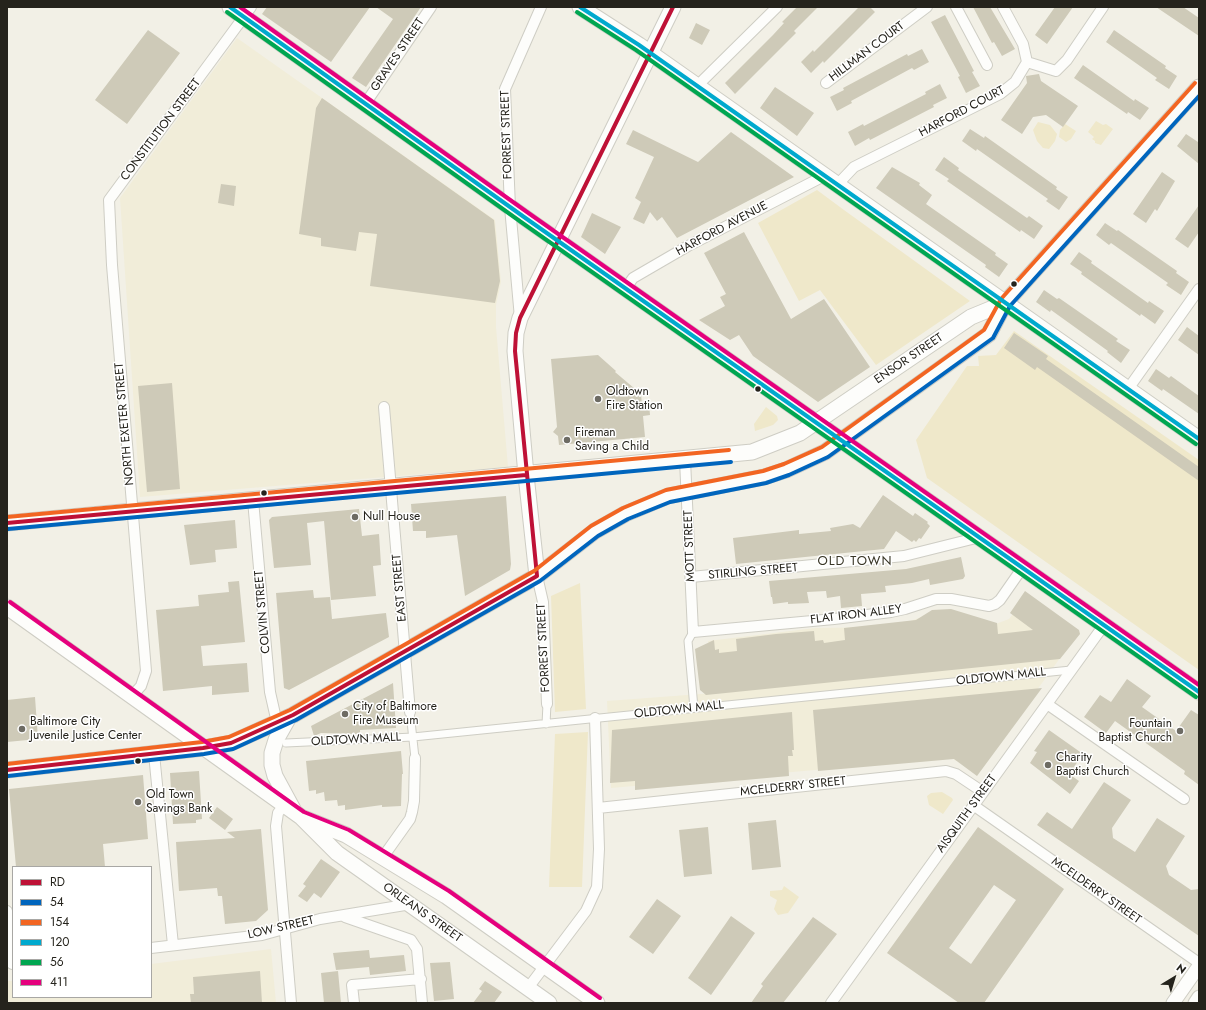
<!DOCTYPE html>
<style>
body{margin:0}
#map{position:relative;width:1206px;height:1010px;overflow:hidden;background:#f2f0e6;font-family:Jost,sans-serif}
canvas{display:block}
.frame{position:absolute;inset:0;border:8px solid #25231c;pointer-events:none}
.legend{position:absolute;left:12px;top:866px;width:140px;height:132px;box-sizing:border-box;background:#fff;border:1px solid #a8a7a4;margin:0;padding:5px 7px;list-style:none;font-size:12px;color:#25231c}
.legend li{display:flex;align-items:center;gap:8px;height:20px}
.legend b{width:20px;border:1px solid #a8a7a4}
.north{position:absolute;left:1154px;top:958px;width:40px;height:40px;-webkit-text-stroke:3px #fff;paint-order:stroke;rotate:38deg;font-size:11px;font-weight:700;line-height:16px;text-align:center;color:#25231c}
.north::after{content:'';display:block;margin:auto;width:14px;height:18px;background:#25231c;clip-path:polygon(50% 0,100% 100%,50% 72%,0 100%)}
</style>
<div id="map">
<canvas width="1206" height="1010"></canvas>
<div class="frame"></div>
<ul class="legend">
<li><b style="height:5px;background:#be1136"></b>RD</li>
<li><b style="height:5px;background:#0065bd"></b>54</li>
<li><b style="height:5px;background:#f26522"></b>154</li>
<li><b style="height:5px;background:#00a9ce"></b>120</li>
<li><b style="height:5px;background:#00a651"></b>56</li>
<li><b style="height:5px;background:#e5007d"></b>411</li>
</ul>
<div class="north">N</div>
</div>
<script>
const context = document.querySelector('canvas').getContext('2d');
context.lineJoin = 'round';
function fill(path, color) { context.fillStyle = color; context.fill(path, 'evenodd'); }
const toPath = rows => new Path2D(rows.map(r => 'M' + r).join(''));
function trace(path, color, width, dash) { context.strokeStyle = color; context.lineWidth = width; context.lineCap = dash ? 'butt' : 'round'; context.setLineDash(dash || []); context.stroke(path); }
function drawText(font, color, halo, rows, align = 'center') {
  context.font = font + ' Jost,sans-serif'; context.lineWidth = 3; context.setLineDash([]); context.textBaseline = 'middle'; context.strokeStyle = halo; context.fillStyle = color; for (const [text, x, y, turn = 0] of rows) {
    context.save(); context.translate(x, y); context.rotate((+turn || 0) * Math.PI / 180); context.textAlign = isNaN(turn) ? turn : align; if (halo) context.strokeText(text, 0, 0); context.fillText(text, 0, 0); context.restore();
  }
}
fill(toPath([
 [237,38,495,220,501,282,496,305,496,327,508,467,140,497,120,198],
 [1028,595,1078,633,978,772,951,758,611,788,607,701,714,693,708,641,815,628,894,627,927,615,993,625,1009,619],
 [271,949,276,1003,7,1003,7,981,13,981,13,997,151,997,151,964]
]), '#f1edd9');
fill(toPath([
 [1096,121,1103,125,1106,124,1113,129,1101,145,1095,143,1095,141,1092,139,1094,137,1088,132],
 [1038,122,1050,125,1057,134,1055,141,1049,149,1043,148,1037,141,1033,130],
 [1065,124,1076,131,1071,139,1066,142,1059,137,1060,130],
 [817,190,844,210,970,301,876,365,820,290,799,301,758,223],
 [1014,331,1199,460,1199,670,927,478,916,440,967,366,979,366,978,356,996,355],
 [766,407,777,416,778,420,773,425,755,431,754,424],
 [580,583,586,709,555,712,551,596],
 [588,732,582,887,549,887,555,734],
 [942,792,952,798,953,800,943,814,929,805,927,796,931,793],
 [784,886,799,897,788,913,778,915,774,909,777,900,770,896,770,891,782,890]
]), '#efe8ca');
fill(toPath([
 [267,7,370,7,331,62,262,14],
 [376,7,421,7,366,87,352,78,393,19],
 [797,7,818,7,794,31,796,33,735,94,725,83,773,35,784,23,782,22],
 [859,7,870,7,875,12,824,63,823,61,811,73,801,62,813,50,814,52],
 [973,7,990,7,1015,49,1002,56,994,42,992,43],
 [1055,7,1073,7,1047,44,1035,35],
 [1156,7,1183,7,1199,18,1199,36],
 [945,15,974,71,972,72,980,86,966,93,958,77,960,76,931,22],
 [696,23,710,30,702,45,689,38],
 [148,30,180,53,127,124,95,100],
 [1114,30,1166,66,1165,68,1177,76,1169,89,1155,80,1157,78,1106,42],
 [922,49,929,62,914,70,912,68,851,101,852,103,837,111,830,97,844,90,843,88,907,54,908,56],
 [1083,65,1134,101,1135,99,1149,108,1140,120,1128,112,1127,114,1074,78],
 [1039,74,1041,81,1078,106,1063,127,1046,115,1033,117,1022,134,1001,120,1027,83,1026,76],
 [940,84,947,98,933,105,934,107,870,140,869,138,855,146,848,132,863,124,864,126,926,94,925,92],
 [775,87,814,113,797,136,760,108],
 [322,98,494,220,500,281,495,303,370,286,377,234,359,232,356,251,321,246,321,238,299,234,316,108],
 [970,129,984,138,985,136,1057,187,1056,189,1068,197,1059,210,1046,201,1048,199,977,149,976,151,962,141],
 [633,130,698,162,731,132,794,177,677,238,662,217,657,221,650,212,644,224,633,219,641,202,635,198,654,157,626,144],
 [1186,134,1198,142,1199,140,1199,164,1177,146],
 [944,157,959,168,958,170,1027,218,1029,216,1043,226,1034,239,1021,230,1020,232,947,181,949,179,935,170],
 [892,167,920,183,919,185,932,195,926,204,996,253,995,255,1008,264,999,277,985,267,986,265,876,188],
 [1162,172,1175,181,1157,211,1155,209,1146,223,1133,214],
 [221,184,236,186,234,206,218,203],
 [1199,205,1199,232,1188,248,1175,239],
 [592,213,621,227,605,254,581,237],
 [1105,223,1117,231,1118,230,1177,271,1176,273,1189,282,1181,295,1166,285,1168,283,1111,243,1109,245,1096,235],
 [744,232,791,319,824,299,870,367,818,402,753,356,739,335,730,340,699,320,725,306,720,297,726,294,704,253],
 [1079,252,1092,261,1091,263,1148,303,1149,301,1164,311,1155,324,1141,314,1140,316,1081,274,1082,272,1070,264],
 [1044,290,1057,299,1059,298,1118,339,1116,341,1130,350,1121,363,1107,352,1108,351,1051,310,1050,312,1036,302],
 [1187,327,1199,336,1199,355,1178,340],
 [1014,333,1048,356,1046,359,1199,467,1199,481,1037,367,1035,370,1004,348],
 [598,355,616,371,615,372,641,394,642,405,649,404,650,415,643,416,645,437,559,445,558,436,553,432,557,427,551,359],
 [1156,369,1169,378,1171,376,1199,396,1199,414,1163,389,1162,391,1148,381],
 [172,383,180,489,147,492,138,386],
 [883,495,913,516,915,513,928,522,927,523,930,526,921,539,919,538,916,542,914,540,912,542,896,531,884,549,736,564,733,538,799,530,799,534,831,531,830,528,853,524,860,528],
 [506,496,511,564,510,570,465,596,457,535,426,538,426,531,413,531,411,504],
 [359,509,362,536,379,534,381,565,373,566,376,596,331,600,324,521,307,523,311,565,274,568,269,520,272,517],
 [235,520,237,548,215,550,216,562,190,565,184,525],
 [961,557,965,576,963,579,930,585,929,579,912,583,885,586,886,592,861,594,862,606,841,608,840,596,827,598,826,591,807,592,809,603,788,604,788,602,773,604,772,597,771,597,769,581,906,569],
 [239,581,245,642,201,646,203,666,247,663,249,692,212,695,212,686,163,691,156,610,199,606,198,595,229,592,228,582],
 [313,590,314,598,330,597,332,619,386,613,389,637,289,690,284,688,276,593],
 [1025,591,1079,630,1080,634,1060,659,706,695,700,690,695,649,714,640,715,650,719,649,719,653,737,651,736,639,776,634,814,631,815,641,823,640,824,643,845,640,844,628,916,620,932,610,951,609,997,623,998,634,1033,630,1010,613],
 [1127,679,1151,696,1142,707,1176,731,1191,710,1199,715,1199,785,1184,774,1185,771,1115,721,1106,733,1084,717,1100,695,1111,702],
 [393,683,396,728,360,730,360,734,321,733,314,736,311,726],
 [1042,688,977,776,954,759,818,771,813,710],
 [35,697,38,739,7,742,7,700],
 [792,712,794,750,792,750,793,756,788,756,789,776,635,790,635,781,610,783,612,730],
 [1049,730,1083,754,1069,774,1079,781,1070,794,1030,763,1037,752,1034,751],
 [401,751,403,774,402,774,401,806,382,807,382,805,345,810,345,805,338,806,337,800,325,801,324,792,316,794,316,790,309,791,306,761],
 [199,771,202,819,196,820,196,823,173,824,170,773],
 [143,775,148,839,103,844,105,867,16,867,9,789],
 [1104,782,1131,800,1112,828,1113,838,1135,852,1157,818,1185,836,1166,866,1169,875,1191,890,1199,889,1199,936,1037,825,1047,812,1072,829],
 [217,807,233,819,225,830,209,818],
 [776,820,781,867,752,870,748,823],
 [708,827,712,874,684,877,679,830],
 [978,827,1064,889,984,1003,959,1003,887,953],
 [994,885,1016,900,971,964,949,948],
 [261,829,268,910,256,921,225,924,222,896,218,896,217,888,179,891,176,842,235,838,227,832],
 [321,859,340,872,321,898,314,893,307,902,298,896,306,886,303,884],
 [657,899,681,916,653,954,629,937],
 [731,916,755,933,711,995,688,978],
 [813,917,837,934,783,1003,751,1003,763,986,761,984],
 [369,950,370,958,404,955,406,971,370,975,369,967,336,970,333,953],
 [450,962,454,999,434,1001,430,963],
 [260,971,262,1003,191,1003,190,994,194,994,193,977],
 [338,971,341,1003,324,1003,321,973],
 [485,981,502,992,494,1003,473,1003,482,991,479,989]
]), '#cecab8');
const pedestrian = toPath([
 [693,632,688,641,694,708],
 [410,712,415,758],
 [546,724,547,704],
 [286,743,413,737,1071,670]
]);
const minor = toPath([
 [956,7,987,65],
 [1003,7,1023,44,1027,62],
 [826,83,927,7],
 [696,87,777,7],
 [365,104,431,7],
 [837,185,854,167,1000,94,1015,82,1027,62,1056,71,1067,60,1103,7],
 [626,288,633,278,688,246,824,176],
 [520,318,510,207,505,89,541,7],
 [1128,389,1199,289],
 [384,407,410,712],
 [685,460,693,632,834,619,891,612,905,609,936,599,951,599,989,606,995,604,1000,600,1023,567],
 [253,500,270,692,277,723],
 [537,576,543,602,547,704],
 [691,577,904,556,980,537],
 [131,697,141,686,146,671,112,265,109,200,251,7],
 [1047,704,1184,799],
 [154,754,173,945],
 [284,805,278,813,276,826,291,1003],
 [973,805,1199,963],
 [598,808,946,771,956,774,983,792],
 [383,857,410,819,412,812,414,801,415,758],
 [7,911,12,964],
 [345,917,411,940,417,949,422,1003],
 [151,948,262,935,320,919,411,904],
 [528,988,586,911,597,887,599,849,595,718],
 [354,1003,352,985,421,979],
 [831,1003,1104,625]
]);
const secondary = toPath([
 [1173,1003,1199,966],
 [1195,1003,1199,997]
]);
const primary = toPath([
 [230,7,524,217,1199,692],
 [580,7,639,45,1199,439],
 [7,523,752,452,800,433,971,317,1005,303],
 [537,576,526,475,515,351,516,333,520,318,673,7],
 [7,607,301,817,337,853,549,1003],
 [289,717,276,740,272,753,272,765,275,776,294,811],
 [7,770,203,748,231,743,293,715,537,576,595,531,625,514,668,496,764,477,786,470,825,452,989,334,1005,303,1199,87],
 [303,818,346,835,446,896,597,1003]
]);
trace(pedestrian, '#cecdc4', 9);
trace(minor, '#cecdc4', 12);
trace(secondary, '#cecdc4', 15);
trace(primary, '#cecdc4', 17);
trace(pedestrian, '#fdfdfb', 7);
trace(minor, '#fdfdfb', 10);
trace(secondary, '#fdfdfb', 13);
trace(primary, '#fdfdfb', 15);
trace(toPath([
 [7,523,526,475],
 [537,576,515,351,516,333,520,318,673,7],
 [7,770,203,748,231,743,293,715,537,576]
]), '#be1136', 4);
trace(toPath([
 [8,529,731,462],
 [8,776,204,754,233,749,296,720,540,581,598,536,628,519,670,502,766,483,789,475,828,457,993,338,1010,306,1199,96]
]), '#0065bd', 4);
trace(toPath([
 [7,517,729,450],
 [7,764,202,742,229,737,290,710,534,571,591,526,623,508,666,490,763,471,784,464,822,447,984,330,1001,299,1195,83]
]), '#f26522', 4);
trace(toPath([
 [230,7,524,217,1199,692],
 [580,7,639,45,1199,439]
]), '#00a9ce', 4);
trace(toPath([
 [227,12,521,222,1196,697],
 [577,12,636,50,1196,444]
]), '#00a651', 4);
trace(toPath([
 [240,7,527,212,1199,685],
 [10,602,304,812,349,830,449,891,600,998]
]), '#e5007d', 4);
for (const [x, y, r, color] of [
 [1014,284,3.5,"#25231c"],
 [758,389,3.5,"#25231c"],
 [598,399,4,"#6d6b63"],
 [567,440,4,"#6d6b63"],
 [264,493,3.5,"#25231c"],
 [355,517,4,"#6d6b63"],
 [345,714,4,"#6d6b63"],
 [22,729,4,"#6d6b63"],
 [1180,731,4,"#6d6b63"],
 [138,761,3.5,"#25231c"],
 [1048,765,4,"#6d6b63"],
 [138,802,4,"#6d6b63"]
]) { const dot = new Path2D(); dot.arc(x, y, r, 0, 2 * Math.PI); context.fillStyle = color; context.fill(dot); trace(dot, '#fff', 1.5); }
drawText('12px', '#25231c', '#fff', [
 ["HILLMAN COURT",867,52,-37],
 ["GRAVES STREET",398,55,-56],
 ["HARFORD COURT",962,112,-28],
 ["CONSTITUTION STREET",161,130,-53],
 ["FORREST STREET",507,135,-92],
 ["HARFORD AVENUE",722,229,-28],
 ["ENSOR STREET",909,359,-34],
 ["NORTH EXETER STREET",125,424,-95],
 ["MOTT STREET",690,546,-92],
 ["STIRLING STREET",753,572,-5],
 ["EAST STREET",400,588,-95],
 ["COLVIN STREET",263,612,-95],
 ["FLAT IRON ALLEY",856,615,-7],
 ["FORREST STREET",544,648,-93],
 ["OLDTOWN MALL",1001,677,-6],
 ["OLDTOWN MALL",679,710,-6],
 ["OLDTOWN MALL",356,740,-3],
 ["MCELDERRY STREET",793,787,-6],
 ["AISQUITH STREET",967,814,-54],
 ["MCELDERRY STREET",1096,891,35],
 ["ORLEANS STREET",422,913,35],
 ["LOW STREET",281,928,-13]
]);
drawText('12px', '#25231c', '#fff', [
 ["Oldtown",606,392],
 ["Fire Station",606,406],
 ["Fireman",575,433],
 ["Saving a Child",575,447],
 ["Null House",363,517],
 ["City of Baltimore",353,707],
 ["Fire Museum",353,721],
 ["Baltimore City",30,722],
 ["Juvenile Justice Center",30,736],
 ["Fountain",1172,724,"right"],
 ["Baptist Church",1172,738,"right"],
 ["Charity",1056,758],
 ["Baptist Church",1056,772],
 ["Old Town",146,795],
 ["Savings Bank",146,809]
], 'left');
context.letterSpacing = '1px';
drawText('13px', '#393626', '#fff', [
 ["OLD TOWN",855,562]
]);
context.letterSpacing = '0px';
</script>
